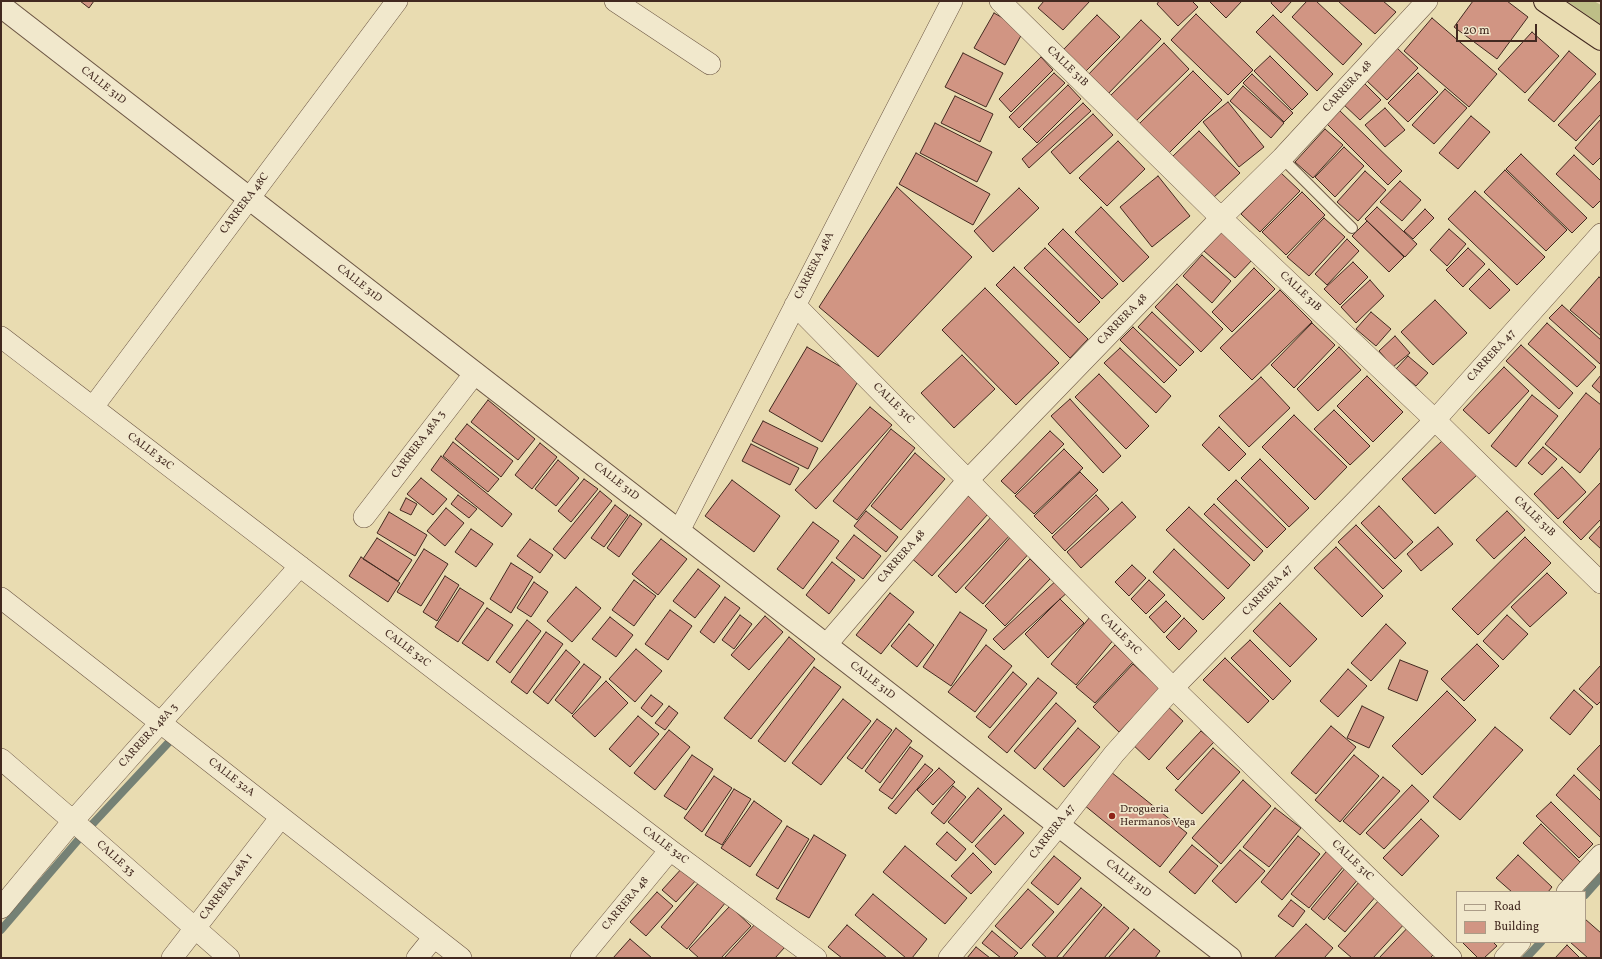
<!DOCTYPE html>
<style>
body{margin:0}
#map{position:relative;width:1602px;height:959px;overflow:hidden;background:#e9dcb1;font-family:Vollkorn,serif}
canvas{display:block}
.frame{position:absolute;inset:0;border:2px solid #422920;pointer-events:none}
.legend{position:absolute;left:1456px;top:891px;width:130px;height:52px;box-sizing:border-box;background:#f1e8cc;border:1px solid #ab9c87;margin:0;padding:5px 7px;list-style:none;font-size:12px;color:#422920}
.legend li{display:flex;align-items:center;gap:8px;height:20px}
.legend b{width:20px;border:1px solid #ab9c87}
.scale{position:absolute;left:1456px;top:24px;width:81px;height:18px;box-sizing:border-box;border:2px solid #422920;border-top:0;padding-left:5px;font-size:12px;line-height:14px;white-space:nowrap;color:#422920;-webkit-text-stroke:3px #f1e8cc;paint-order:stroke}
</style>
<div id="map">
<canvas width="1602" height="959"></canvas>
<div class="frame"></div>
<ul class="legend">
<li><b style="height:5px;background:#f1e8cc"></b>Road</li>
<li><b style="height:11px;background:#d19583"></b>Building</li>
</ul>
<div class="scale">20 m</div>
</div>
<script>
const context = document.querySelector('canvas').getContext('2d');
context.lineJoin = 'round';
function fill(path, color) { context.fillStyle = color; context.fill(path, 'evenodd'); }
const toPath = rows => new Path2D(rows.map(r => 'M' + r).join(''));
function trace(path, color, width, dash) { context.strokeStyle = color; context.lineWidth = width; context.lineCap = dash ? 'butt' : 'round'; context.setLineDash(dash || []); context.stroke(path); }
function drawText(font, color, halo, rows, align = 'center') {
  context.font = font + ' Vollkorn,serif'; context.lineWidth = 3.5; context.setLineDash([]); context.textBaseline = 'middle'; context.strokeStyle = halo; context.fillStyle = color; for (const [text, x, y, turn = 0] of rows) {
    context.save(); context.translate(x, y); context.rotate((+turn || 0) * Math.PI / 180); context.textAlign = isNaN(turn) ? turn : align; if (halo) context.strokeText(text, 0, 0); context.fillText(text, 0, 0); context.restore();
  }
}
fill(toPath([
 [1567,1,1594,1,1601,5,1601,25]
]), '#bebe87');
trace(toPath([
 [1585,895,1601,877],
 [1,930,85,832,170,741],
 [1526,958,1541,942]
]), '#758175', 8);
const building = toPath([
 [80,1,94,1,89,8,80,1],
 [1044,1,1090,1,1063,30,1038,8,1044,1],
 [1159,1,1192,1,1198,7,1178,26,1157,4,1159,1],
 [1209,1,1242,1,1226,18,1209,1],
 [1272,1,1292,1,1281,13,1271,3,1272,1],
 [1307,1,1316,1,1362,44,1343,65,1292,17,1307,1],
 [1338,1,1383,1,1396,12,1375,34,1338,1],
 [1473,1,1507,1,1528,17,1497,59,1454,27,1473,1],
 [994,13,1024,30,1005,65,974,48,994,13],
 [1196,14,1253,70,1228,95,1171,40,1196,14],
 [1097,15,1120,37,1085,72,1063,50,1097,15],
 [1273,15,1333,74,1317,91,1256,32,1273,15],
 [1432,18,1497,74,1469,107,1404,51,1432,18],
 [1141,20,1161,39,1106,96,1086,77,1141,20],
 [1532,32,1559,56,1525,93,1498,69,1532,32],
 [1164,43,1189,69,1132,125,1107,99,1164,43],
 [1397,48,1418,68,1387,100,1366,80,1397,48],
 [1569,51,1596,74,1554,122,1528,100,1569,51],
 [963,53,1003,73,986,107,945,87,963,53],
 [1270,56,1308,94,1292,110,1254,71,1270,56],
 [1041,57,1053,70,1011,112,999,99,1041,57],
 [1193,71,1222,100,1168,154,1139,124,1193,71],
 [1054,73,1065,83,1019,128,1009,117,1054,73],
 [1418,73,1438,92,1408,122,1388,103,1418,73],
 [1252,74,1293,113,1284,122,1243,83,1252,74],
 [1601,80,1601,114,1576,141,1558,125,1601,80],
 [1363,82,1381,100,1360,120,1342,103,1363,82],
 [1068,85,1081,99,1037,143,1023,129,1068,85],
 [1243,86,1284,123,1271,138,1230,101,1243,86],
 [1445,89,1467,108,1434,144,1412,125,1445,89],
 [955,96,993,114,980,142,941,123,955,96],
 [1228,102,1264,147,1239,167,1203,122,1228,102],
 [1083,103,1091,111,1029,168,1022,159,1083,103],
 [1385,108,1405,130,1385,147,1365,125,1385,108],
 [1338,109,1402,171,1388,185,1325,122,1338,109],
 [1093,114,1113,135,1070,174,1051,152,1093,114],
 [1471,116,1490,132,1458,169,1439,153,1471,116],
 [1601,119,1601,157,1593,165,1575,148,1601,119],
 [935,123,992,152,977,182,920,153,935,123],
 [1325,129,1343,145,1313,178,1295,162,1325,129],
 [1199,131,1240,173,1213,198,1172,157,1199,131],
 [1118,141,1145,169,1107,206,1079,178,1118,141],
 [1344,147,1364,166,1335,197,1315,177,1344,147],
 [916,153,990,194,973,225,899,184,916,153],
 [1521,154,1587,218,1572,233,1506,169,1521,154],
 [1574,155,1601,181,1601,200,1593,208,1556,174,1574,155],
 [1505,170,1567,230,1546,251,1484,192,1505,170],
 [1365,171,1386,190,1358,221,1337,202,1365,171],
 [1281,173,1300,191,1260,232,1241,214,1281,173],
 [1158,176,1190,216,1152,247,1120,207,1158,176],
 [1400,181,1421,200,1402,221,1380,202,1400,181],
 [897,187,972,257,878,357,819,307,897,187],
 [1019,188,1039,208,993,252,974,231,1019,188],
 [1475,191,1545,257,1517,285,1448,219,1475,191],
 [1302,192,1325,215,1286,255,1262,232,1302,192],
 [1101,207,1149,257,1123,282,1075,232,1101,207],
 [1377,207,1417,244,1405,257,1365,219,1377,207],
 [1425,209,1434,218,1413,239,1404,231,1425,209],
 [1324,218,1345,237,1309,276,1287,257,1324,218],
 [1367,221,1404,257,1389,272,1352,236,1367,221],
 [1063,229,1118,284,1102,299,1048,244,1063,229],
 [1449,229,1466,244,1447,266,1430,250,1449,229],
 [1222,231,1253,259,1235,278,1204,251,1222,231],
 [1347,239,1359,251,1327,285,1315,274,1347,239],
 [1045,248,1100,302,1079,323,1024,268,1045,248],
 [1468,248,1485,264,1463,287,1446,270,1468,248],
 [1202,255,1231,281,1212,303,1183,276,1202,255],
 [1353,262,1368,277,1340,305,1324,289,1353,262],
 [1014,267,1088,339,1070,358,996,285,1014,267],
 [1254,268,1275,289,1232,332,1212,312,1254,268],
 [1489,269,1510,290,1490,309,1469,289,1489,269],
 [1599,277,1601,279,1601,336,1570,310,1599,277],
 [1370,280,1384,296,1356,323,1341,307,1370,280],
 [1177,284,1223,329,1201,352,1155,307,1177,284],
 [985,288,1059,363,1016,405,942,330,985,288],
 [1280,290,1312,322,1252,380,1220,348,1280,290],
 [1435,300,1467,333,1433,365,1401,332,1435,300],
 [1562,305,1601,340,1601,362,1600,364,1549,318,1562,305],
 [1152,312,1194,352,1180,366,1138,327,1152,312],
 [1371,312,1391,329,1376,346,1356,329,1371,312],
 [1312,323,1335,345,1294,388,1271,365,1312,323],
 [1547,323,1596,367,1577,387,1528,344,1547,323],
 [1133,327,1177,370,1164,383,1120,340,1133,327],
 [1395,336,1410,353,1393,367,1379,351,1395,336],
 [1521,345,1573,393,1559,409,1506,361,1521,345],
 [807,347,860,378,822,442,769,411,807,347],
 [1339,347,1361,370,1318,411,1297,389,1339,347],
 [1120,348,1171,396,1156,413,1104,363,1120,348],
 [962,355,995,389,954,428,921,393,962,355],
 [1408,356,1428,373,1416,386,1396,369,1408,356],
 [1504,367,1529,391,1489,434,1463,410,1504,367],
 [1099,374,1149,426,1126,449,1075,397,1099,374],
 [1601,375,1601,394,1592,386,1601,375],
 [1367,376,1403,412,1373,442,1337,406,1367,376],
 [1261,377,1290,408,1249,447,1219,416,1261,377],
 [1586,393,1601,405,1601,447,1580,473,1545,444,1586,393],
 [1532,395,1558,416,1516,467,1491,446,1532,395],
 [1070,399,1121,456,1103,473,1051,416,1070,399],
 [488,400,535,439,518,460,471,422,488,400],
 [870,407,892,425,816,509,795,490,870,407],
 [1334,410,1370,446,1350,465,1314,429,1334,410],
 [1294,415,1347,467,1315,500,1262,447,1294,415],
 [763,421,818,448,808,469,752,441,763,421],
 [467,424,513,461,501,477,455,439,467,424],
 [1219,427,1246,454,1229,471,1202,445,1219,427],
 [891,429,915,448,857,520,833,501,891,429],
 [1050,431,1064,444,1015,494,1001,481,1050,431],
 [1443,440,1477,475,1435,514,1402,479,1443,440],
 [453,442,499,479,488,492,443,456,453,442],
 [540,443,557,457,532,489,515,475,540,443],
 [751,444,799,468,790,485,742,461,751,444],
 [1543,447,1557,459,1542,475,1528,463,1543,447],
 [1064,449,1083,468,1034,514,1015,496,1064,449],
 [915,453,945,479,901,530,871,506,915,453],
 [441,456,512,514,502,527,431,470,441,456],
 [1260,459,1309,508,1289,527,1241,478,1260,459],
 [558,460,579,478,556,506,535,489,558,460],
 [1562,467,1586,492,1558,519,1534,494,1562,467],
 [1080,472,1098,490,1052,534,1034,516,1080,472],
 [421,478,447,499,433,515,407,494,421,478],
 [584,479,598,489,571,522,558,511,584,479],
 [732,480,780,516,754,552,705,516,732,480],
 [1236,480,1286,529,1267,548,1217,499,1236,480],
 [1601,482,1601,519,1581,540,1563,522,1601,482],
 [600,491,612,501,565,559,553,549,600,491],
 [965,493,988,514,932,576,909,556,965,493],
 [458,495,477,509,469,518,451,504,458,495],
 [1096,495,1109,509,1065,551,1052,537,1096,495],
 [406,498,417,504,411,515,400,510,406,498],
 [1122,502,1136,517,1081,568,1067,552,1122,502],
 [1214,504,1263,551,1254,561,1204,514,1214,504],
 [615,505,628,515,604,547,591,538,615,505],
 [1379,506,1413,542,1395,559,1361,523,1379,506],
 [1189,507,1250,565,1228,589,1166,530,1189,507],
 [446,508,464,523,445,546,427,531,446,508],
 [866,511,898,537,886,552,854,526,866,511],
 [1507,511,1525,530,1494,559,1476,540,1507,511],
 [389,512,427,535,415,556,377,533,389,512],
 [630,515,642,524,619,557,607,548,630,515],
 [993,515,1012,533,956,593,938,576,993,515],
 [813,522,839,541,803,589,777,569,813,522],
 [1356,525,1402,571,1383,589,1338,542,1356,525],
 [1601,525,1601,549,1589,538,1601,525],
 [1438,527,1453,544,1421,571,1407,554,1438,527],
 [471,529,493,544,476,567,455,552,471,529],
 [1014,533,1033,549,983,604,965,588,1014,533],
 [854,535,881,556,863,579,836,558,854,535],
 [1525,537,1551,563,1478,635,1452,609,1525,537],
 [377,538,412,560,398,581,363,559,377,538],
 [530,539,553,555,540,573,517,556,530,539],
 [661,539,687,559,658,595,632,574,661,539],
 [1336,547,1383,596,1362,617,1314,568,1336,547],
 [424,549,448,564,421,606,397,592,424,549],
 [1174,549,1225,598,1203,620,1153,572,1174,549],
 [361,557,400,583,388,602,349,576,361,557],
 [1030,559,1050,579,1005,626,985,606,1030,559],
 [832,562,855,580,829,614,806,595,832,562],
 [511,563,533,577,511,613,490,599,511,563],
 [1132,565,1146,578,1129,596,1115,582,1132,565],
 [698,569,720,586,695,618,673,601,698,569],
 [1547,573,1567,593,1530,627,1511,607,1547,573],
 [445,576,459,585,437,621,423,612,445,576],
 [1059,578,1070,590,1004,650,993,639,1059,578],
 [634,580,656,596,634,626,612,610,634,580],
 [1149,580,1165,595,1146,614,1131,599,1149,580],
 [534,582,548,592,531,617,517,608,534,582],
 [576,587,601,608,572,642,547,621,576,587],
 [460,588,484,603,458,642,435,627,460,588],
 [890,593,914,612,881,654,856,635,890,593],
 [725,597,740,608,714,643,700,632,725,597],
 [1060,599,1084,623,1048,658,1025,634,1060,599],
 [1166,601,1181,616,1164,633,1149,617,1166,601],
 [1280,603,1317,639,1290,667,1253,631,1280,603],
 [487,608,513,625,488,661,462,643,487,608],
 [670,610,692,626,668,660,645,644,670,610],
 [960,612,987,630,951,686,923,667,960,612],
 [740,615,752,624,734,649,722,640,740,615],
 [1507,615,1528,634,1503,660,1483,641,1507,615],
 [765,616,783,632,749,670,731,655,765,616],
 [610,617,633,635,616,657,592,639,610,617],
 [1090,617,1115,638,1076,685,1051,664,1090,617],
 [1184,618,1197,631,1179,650,1166,637,1184,618],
 [527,620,541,631,510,673,496,662,527,620],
 [909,624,934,645,917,667,891,646,909,624],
 [1386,624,1406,643,1371,681,1351,663,1386,624],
 [546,632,563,644,527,694,511,682,546,632],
 [789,637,815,659,751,739,724,718,789,637],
 [1250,640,1291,681,1273,700,1231,658,1250,640],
 [1477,644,1499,666,1464,701,1441,679,1477,644],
 [986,645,1012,666,975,712,948,692,986,645],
 [1115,645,1133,662,1095,703,1076,687,1115,645],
 [636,649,662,671,635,702,609,679,636,649],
 [566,650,580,662,548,704,533,692,566,650],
 [1225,658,1269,701,1248,723,1203,680,1225,658],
 [1400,660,1428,671,1417,701,1388,689,1400,660],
 [584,664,601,677,572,714,555,700,584,664],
 [1133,664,1160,689,1119,732,1093,707,1133,664],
 [1601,665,1601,701,1597,705,1579,689,1601,665],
 [814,667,841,687,785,762,758,741,814,667],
 [1348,669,1367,686,1338,717,1320,701,1348,669],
 [1013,672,1027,684,990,728,976,717,1013,672],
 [1038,678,1057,693,1007,753,988,737,1038,678],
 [606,681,628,703,595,737,572,716,606,681],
 [1574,690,1593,707,1570,735,1550,718,1574,690],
 [1447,691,1476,720,1422,775,1392,746,1447,691],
 [651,695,663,704,652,717,641,708,651,695],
 [843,699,871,721,821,785,792,763,843,699],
 [1056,703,1076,721,1035,769,1014,751,1056,703],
 [1164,703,1183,721,1149,760,1129,741,1164,703],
 [669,706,678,713,665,730,655,723,669,706],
 [1362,706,1384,717,1369,748,1347,738,1362,706],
 [638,716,659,734,630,767,609,749,638,716],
 [877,719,892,730,862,769,847,758,877,719],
 [1331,726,1356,747,1316,794,1291,773,1331,726],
 [1495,727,1523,750,1460,820,1433,797,1495,727],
 [896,728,912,741,880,783,865,771,896,728],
 [1078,728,1100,747,1064,787,1043,769,1078,728],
 [669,730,690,747,655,790,634,773,669,730],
 [1201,731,1214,742,1178,780,1166,768,1201,731],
 [1601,744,1601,792,1577,769,1601,744],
 [910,747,923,756,892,799,879,790,910,747],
 [1213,748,1240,772,1202,814,1175,790,1213,748],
 [692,755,713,769,686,810,664,796,692,755],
 [1354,755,1379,776,1340,822,1315,800,1354,755],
 [925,764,933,770,896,814,888,808,925,764],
 [939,768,955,782,933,805,917,790,939,768],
 [1111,772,1187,833,1160,867,1084,805,1111,772],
 [1574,775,1601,801,1601,838,1556,795,1574,775],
 [714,776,732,788,702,832,684,818,714,776],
 [1383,777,1400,791,1360,835,1343,821,1383,777],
 [1243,780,1271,806,1221,864,1192,838,1243,780],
 [1412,785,1429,801,1384,849,1366,833,1412,785],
 [953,786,966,797,944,824,931,813,953,786],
 [978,788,1002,809,972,843,948,822,978,788],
 [734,789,751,799,722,845,705,835,734,789],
 [754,801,782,821,750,867,721,848,754,801],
 [1551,802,1593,844,1579,858,1536,816,1551,802],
 [1275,808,1301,828,1269,867,1243,847,1275,808],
 [1004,815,1024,833,995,865,975,846,1004,815],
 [1421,819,1439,836,1402,876,1383,858,1421,819],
 [1541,824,1580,862,1563,881,1523,843,1541,824],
 [787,826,809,839,778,889,756,875,787,826],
 [947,832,966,849,956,861,936,844,947,832],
 [814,835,846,855,809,918,776,899,814,835],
 [1298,836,1320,854,1282,900,1261,882,1298,836],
 [1192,845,1218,866,1195,894,1169,872,1192,845],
 [905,846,967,898,945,924,883,872,905,846],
 [1331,846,1349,860,1309,908,1291,894,1331,846],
 [1240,850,1265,871,1236,903,1212,881,1240,850],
 [973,853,992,872,971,894,951,876,973,853],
 [1518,855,1552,887,1548,892,1512,892,1496,878,1518,855],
 [1054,856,1081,878,1058,905,1031,883,1054,856],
 [684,866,698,878,676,902,662,890,684,866],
 [1346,867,1359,878,1324,920,1311,909,1346,867],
 [701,880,726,902,687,949,661,927,701,880],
 [1360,881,1377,895,1345,932,1328,918,1360,881],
 [1081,888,1102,905,1056,958,1047,958,1032,945,1081,888],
 [1028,889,1054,912,1021,949,995,926,1028,889],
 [657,892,673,906,646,936,630,922,657,892],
 [873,894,927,939,912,958,906,958,855,915,873,894],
 [1380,899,1406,922,1373,958,1352,958,1338,946,1380,899],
 [1291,900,1305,911,1293,927,1278,916,1291,900],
 [730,906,751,926,721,958,699,958,689,949,730,906],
 [1104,907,1129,928,1104,958,1062,958,1104,907],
 [1585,919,1601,933,1601,958,1588,958,1570,942,1585,942,1585,919],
 [757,922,785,947,775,958,724,958,757,922],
 [1412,923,1439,949,1430,958,1379,958,1412,923],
 [1306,924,1333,948,1324,958,1274,958,1306,924],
 [847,925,887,958,842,958,828,947,847,925],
 [1134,929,1160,951,1155,958,1108,958,1134,929],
 [992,931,1018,953,1013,958,1001,958,982,943,992,931],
 [630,939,652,958,613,958,630,939],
 [1462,942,1493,942,1497,946,1484,958,1478,958,1462,942],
 [1567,945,1580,958,1555,958,1567,945],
 [976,947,990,958,967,958,976,947]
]);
fill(building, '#d19583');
trace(building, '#422920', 1);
const service = toPath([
 [1282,158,1352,228]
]);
const minor = toPath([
 [615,1,710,64],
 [1000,1,1221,218,1435,420,1601,583],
 [795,305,1173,688,1451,958],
 [1,337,670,850,816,958],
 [93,407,397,1],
 [364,517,475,373],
 [679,531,952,1],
 [1,598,461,958],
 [826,645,968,480,1221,218,1282,158,1427,1],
 [1,759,73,821,229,958],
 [1567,892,1601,855],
 [1,908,73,821,300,566],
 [172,958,281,817],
 [417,958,434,937],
 [581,958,670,850],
 [949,958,1050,836,1114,754,1173,688,1435,420,1601,234],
 [1505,958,1520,942]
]);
const tertiary = toPath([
 [1,6,1230,958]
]);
const trunk = toPath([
 [1545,1,1601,39]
]);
trace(service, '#6c5644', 12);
trace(minor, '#6c5644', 22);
trace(tertiary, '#6c5644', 24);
trace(trunk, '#422920', 24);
trace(service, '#f1e8cc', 10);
trace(minor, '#f1e8cc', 21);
trace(tertiary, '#f1e8cc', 22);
trace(trunk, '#e9dcb1', 22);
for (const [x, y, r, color] of [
 [1112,816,4,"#8f2418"]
]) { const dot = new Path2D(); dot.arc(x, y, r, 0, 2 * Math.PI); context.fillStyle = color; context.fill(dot); trace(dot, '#f1e8cc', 1.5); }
drawText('11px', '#422920', '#f1e8cc', [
 ["CALLE 31B",1067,67,44],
 ["CALLE 31D",103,86,38],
 ["CARRERA 48",1348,87,-47],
 ["CARRERA 48C",245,204,-53],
 ["CARRERA 48A",815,266,-63],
 ["CALLE 31D",359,284,38],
 ["CALLE 31B",1300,292,43],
 ["CARRERA 48",1123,320,-46],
 ["CARRERA 47",1492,356,-48],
 ["CALLE 31C",893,404,45],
 ["CARRERA 48A 3",419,445,-53],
 ["CALLE 32C",150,452,37],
 ["CALLE 31D",616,482,38],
 ["CALLE 31B",1534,517,44],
 ["CARRERA 48",902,557,-49],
 ["CARRERA 47",1268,591,-46],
 ["CALLE 31C",1120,635,45],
 ["CALLE 32C",407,649,37],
 ["CALLE 31D",872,681,38],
 ["CARRERA 48A 3",149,736,-48],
 ["CALLE 32A",231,778,38],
 ["CARRERA 47",1053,832,-52],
 ["CALLE 32C",665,846,37],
 ["CALLE 33",115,859,42],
 ["CALLE 31C",1352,861,44],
 ["CALLE 31D",1128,879,38],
 ["CARRERA 48A 1",227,887,-53],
 ["CARRERA 48",626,904,-50]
]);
drawText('11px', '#422920', '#f1e8cc', [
 ["Drogueria",1120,810],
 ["Hermanos Vega",1120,823]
], 'left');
</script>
